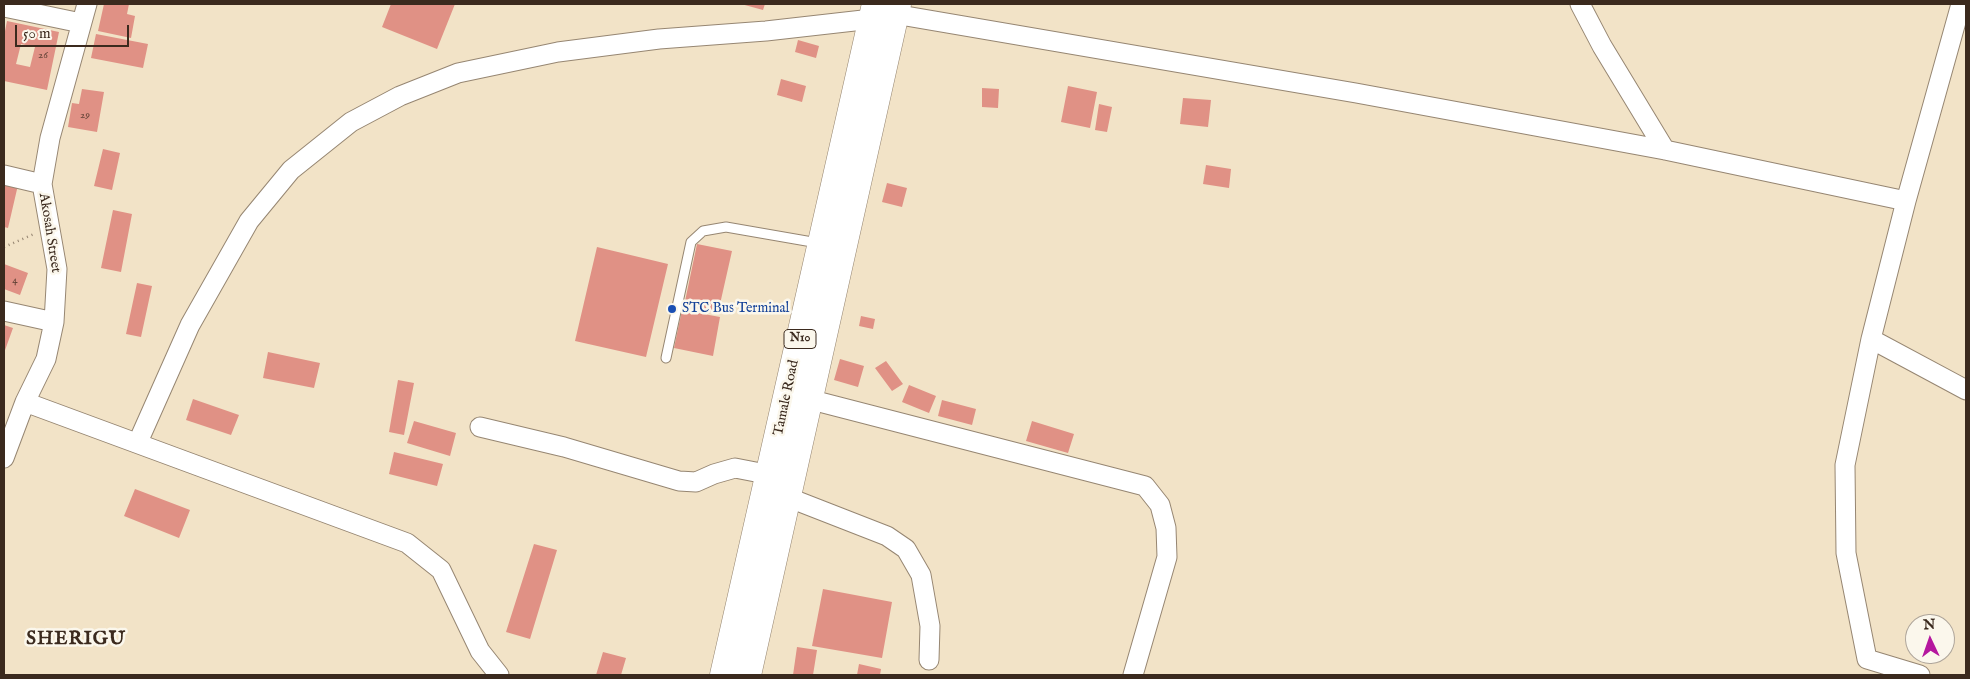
<!DOCTYPE html>
<style>
body{margin:0}
#map{position:relative;width:1970px;height:679px;overflow:hidden;background:#f2e3c7;font-family:"IM FELL English",serif}
canvas{display:block}
.frame{position:absolute;inset:0;border:5px solid #3b2a1e;pointer-events:none}
.north{position:absolute;left:1905px;top:614px;width:50px;height:50px;box-sizing:border-box;background:#fbf7ec;border:1px solid #aea59a;border-radius:50%;rotate:357deg;font-size:14px;font-weight:700;line-height:20px;text-align:center;color:#3b2a1e}
.north::after{content:'';display:block;margin:auto;width:18px;height:22px;background:#b5179e;clip-path:polygon(50% 0,100% 100%,50% 72%,0 100%)}
.scale{position:absolute;left:15px;top:25px;width:114px;height:22px;box-sizing:border-box;border:2px solid #3b2a1e;border-top:0;padding-left:6px;font-size:15px;line-height:18px;white-space:nowrap;color:#3b2a1e;-webkit-text-stroke:4px #fbf7ec;paint-order:stroke}
</style>
<div id="map">
<canvas width="1970" height="679"></canvas>
<div class="frame"></div>
<div class="north">N</div>
<div class="scale">50 m</div>
</div>
<script>
const context = document.querySelector('canvas').getContext('2d');
context.lineJoin = 'round';
function fill(path, color) { context.fillStyle = color; context.fill(path, 'evenodd'); }
const toPath = rows => new Path2D(rows.map(r => 'M' + r).join(''));
function trace(path, color, width, dash) { context.strokeStyle = color; context.lineWidth = width; context.lineCap = dash ? 'butt' : 'round'; context.setLineDash(dash || []); context.stroke(path); }
function drawText(font, color, halo, rows, align = 'center') {
  context.font = font + ' "IM FELL English",serif'; context.lineWidth = 5; context.setLineDash([]); context.textBaseline = 'middle'; context.strokeStyle = halo; context.fillStyle = color; for (const [text, x, y, turn = 0] of rows) {
    context.save(); context.translate(x, y); context.rotate((+turn || 0) * Math.PI / 180); context.textAlign = isNaN(turn) ? turn : align; if (halo) context.strokeText(text, 0, 0); context.fillText(text, 0, 0); context.restore();
  }
}
fill(toPath([
 [104,4,129,4,127,14,135,16,131,38,98,31],
 [391,4,455,4,437,49,382,27],
 [741,4,765,4,763,10],
 [7,21,59,32,47,90,4,81,4,36],
 [21,44,35,47,30,67,16,64],
 [96,34,148,44,143,68,91,58],
 [798,40,819,46,816,58,795,52],
 [781,79,806,86,802,102,777,95],
 [1068,86,1097,92,1090,128,1061,122],
 [982,88,999,89,998,108,982,107],
 [82,89,104,92,97,132,68,127,72,103,79,104],
 [1183,98,1211,100,1208,127,1180,124],
 [1099,104,1112,107,1107,132,1095,130],
 [103,149,120,153,112,190,94,186],
 [1206,165,1231,169,1229,188,1203,184],
 [4,182,18,185,8,228,4,227],
 [887,183,907,188,902,207,882,202],
 [113,210,132,214,121,272,101,268],
 [697,244,732,251,718,313,684,306],
 [597,247,668,264,646,357,575,341],
 [4,264,28,273,20,295,4,289],
 [137,283,152,286,141,337,126,334],
 [682,310,720,317,713,356,674,348],
 [861,316,875,319,873,329,859,326],
 [4,325,13,328,4,353],
 [268,352,320,363,314,388,263,378],
 [840,359,864,366,858,387,834,380],
 [886,361,903,384,892,391,875,368],
 [398,380,414,383,404,435,389,432],
 [909,385,936,396,929,413,902,402],
 [193,399,239,415,231,435,186,420],
 [942,400,976,409,972,425,938,416],
 [414,421,456,433,450,456,407,443],
 [1032,421,1074,434,1068,453,1026,441],
 [394,452,443,464,437,486,389,474],
 [135,489,190,510,179,538,124,516],
 [534,544,557,550,530,639,506,632],
 [823,589,892,602,882,658,812,646],
 [797,647,817,650,813,675,793,675],
 [603,652,626,658,621,675,596,675],
 [859,664,881,669,880,675,857,675]
]), '#e09185');
const lane = toPath([
 [666,358,691,242,703,231,726,227,818,243]
]);
const street = toPath([
 [1580,4,1602,46,1665,150],
 [4,7,81,23],
 [894,14,1356,93,1665,150,1906,201],
 [4,175,42,184],
 [4,311,54,322],
 [1871,339,1966,390],
 [808,399,1145,486,1160,505,1166,528,1167,557,1133,675],
 [25,402,407,543,441,570,480,651,499,675],
 [480,427,564,447,679,481,696,482,714,474,735,468,771,475],
 [138,442,190,325,249,221,291,170,351,122,400,96,458,73,558,52,659,39,766,31,872,19],
 [4,458,25,402,46,359,54,322,57,269,42,184,50,138,87,4],
 [787,497,887,536,906,549,921,575,930,626,929,660],
 [1920,675,1867,659,1846,553,1845,465,1871,339,1906,201,1961,4]
]);
const highway = toPath([
 [724,675,876,4],
 [747,675,897,4]
]);
trace(lane, '#968672', 11);
trace(street, '#968672', 21);
trace(highway, '#968672', 29);
trace(toPath([
 [4,247,34,234]
]), '#968672', 2.5, [1, 4]);
trace(lane, '#fff', 9);
trace(street, '#fff', 19);
trace(highway, '#fff', 28);
for (const [x, y, r, color] of [
 [672,309,5,"#1a4fb4"]
]) { const dot = new Path2D(); dot.arc(x, y, r, 0, 2 * Math.PI); context.fillStyle = color; context.fill(dot); trace(dot, '#fbf7ec', 2); }
drawText('11px', '#644438', null, [
 ["26",43,56],
 ["29",85,116],
 ["4",15,281]
]);
for (const [x, y, w] of [
 [800,339,32]
]) { const box = new Path2D(); box.roundRect(x - w / 2, y - 9.5, w, 19, 4); context.fillStyle = '#fbf7ec'; context.fill(box); trace(box, '#3b2a1e', 1); }
drawText('bold 12px', '#3b2a1e', null, [
 ["N10",800,339]
]);
drawText('14px', '#3b2a1e', '#fbf7ec', [
 ["Akosah Street",49,233,81],
 ["Tamale Road",787,398,-78]
]);
drawText('14px', '#164399', '#fbf7ec', [
 ["STC Bus Terminal",682,309]
], 'left');
context.letterSpacing = '1px';
drawText('bold 19px', '#3b2a1e', '#fbf7ec', [
 ["SHERIGU",76,640]
]);
context.letterSpacing = '0px';
</script>
